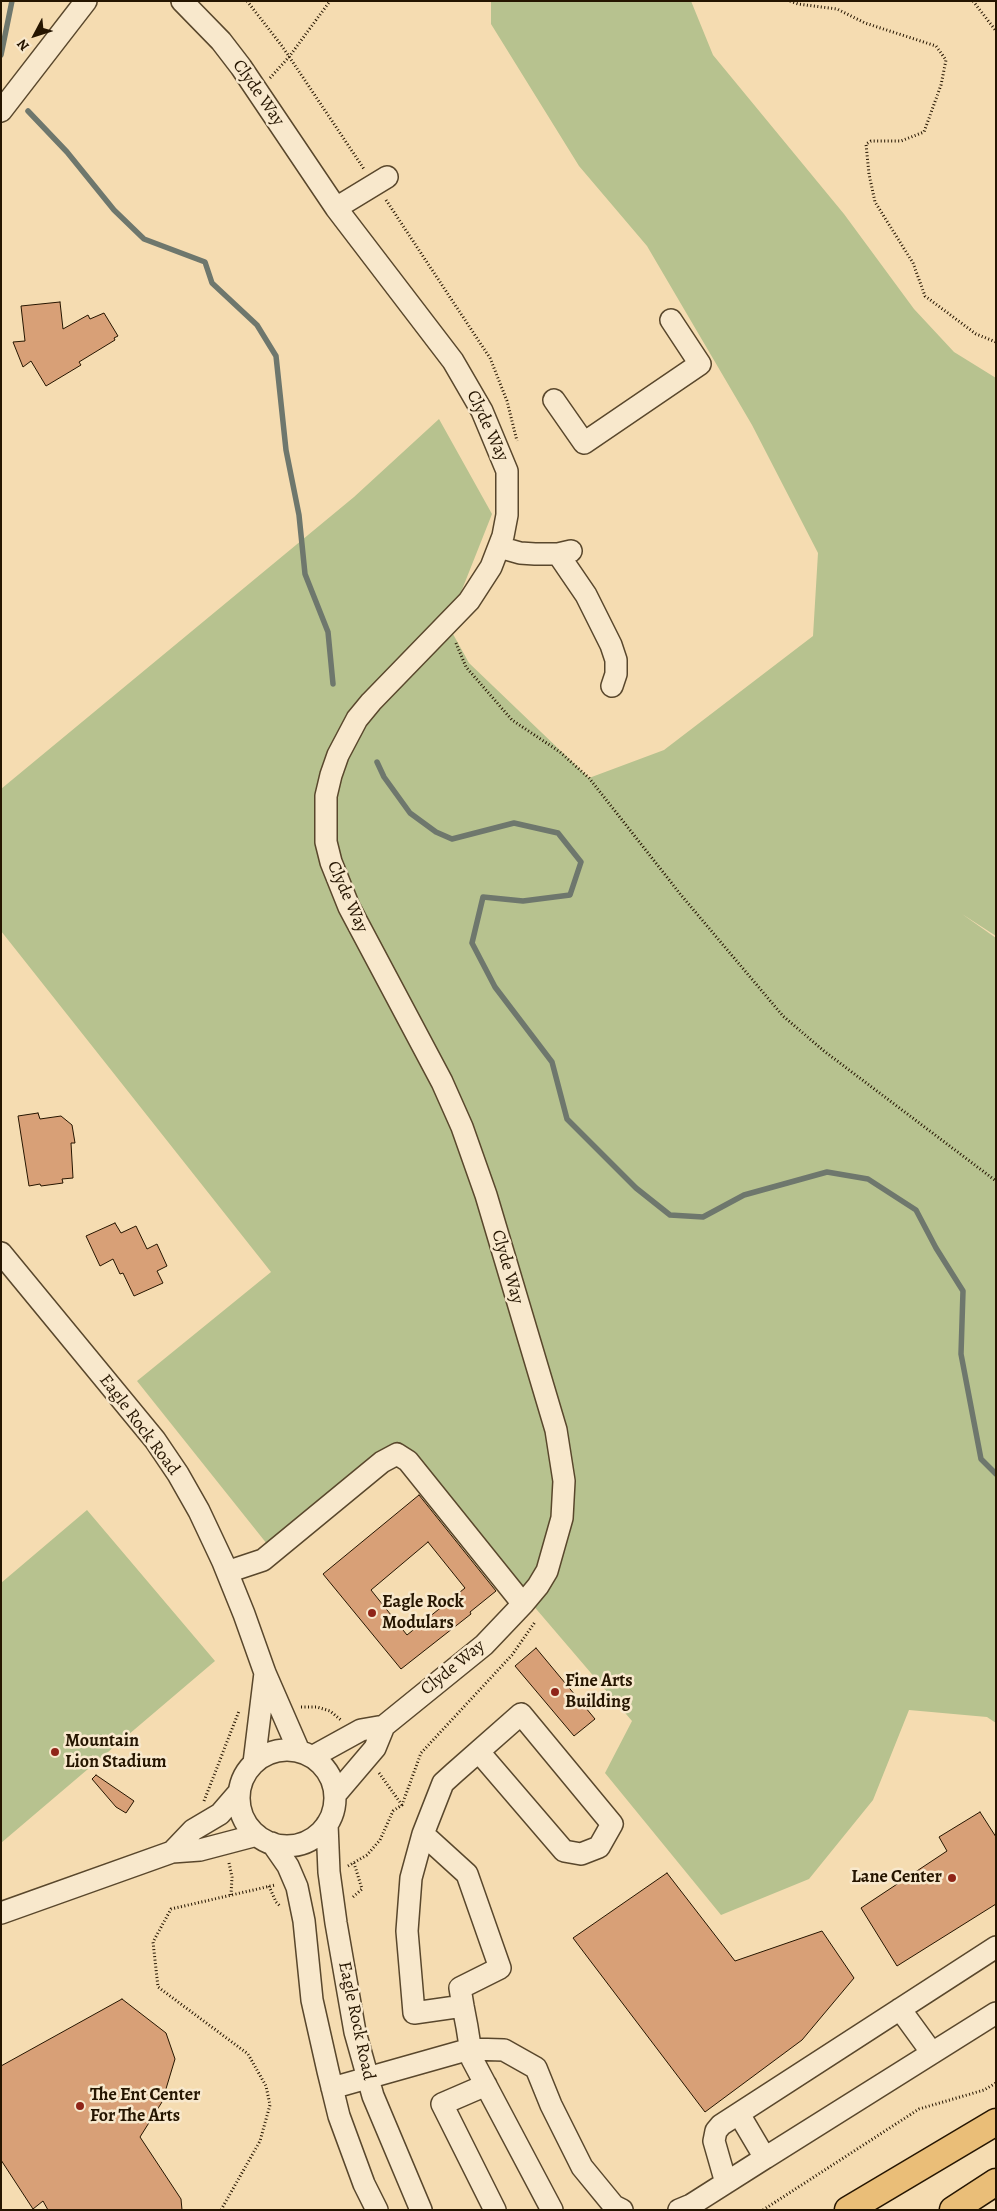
<!DOCTYPE html>
<style>
body{margin:0}
#map{position:relative;width:997px;height:2211px;overflow:hidden;background:#f5dcb1;font-family:Alegreya,serif}
canvas{display:block}
.frame{position:absolute;inset:0;border:2px solid #251500;pointer-events:none}
.north{position:absolute;left:10px;top:10px;width:50px;height:50px;-webkit-text-stroke:4px #f8e8cc;paint-order:stroke;rotate:230deg;font-size:14px;font-weight:700;line-height:20px;text-align:center;color:#251500}
.north::after{content:'';display:block;margin:auto;width:18px;height:22px;background:#251500;clip-path:polygon(50% 0,100% 100%,50% 72%,0 100%)}
</style>
<div id="map">
<canvas width="997" height="2211"></canvas>
<div class="frame"></div>
<div class="north">N</div>
</div>
<script>
const context = document.querySelector('canvas').getContext('2d');
context.lineJoin = 'round';
function fill(path, color) { context.fillStyle = color; context.fill(path, 'evenodd'); }
const toPath = rows => new Path2D(rows.map(r => 'M' + r).join(''));
function trace(path, color, width, dash) { context.strokeStyle = color; context.lineWidth = width; context.lineCap = dash ? 'butt' : 'round'; context.setLineDash(dash || []); context.stroke(path); }
function drawText(font, color, halo, rows, align = 'center') {
  context.font = font + ' Alegreya,serif'; context.lineWidth = 5; context.setLineDash([]); context.textBaseline = 'middle'; context.strokeStyle = halo; context.fillStyle = color; for (const [text, x, y, turn = 0] of rows) {
    context.save(); context.translate(x, y); context.rotate((+turn || 0) * Math.PI / 180); context.textAlign = isNaN(turn) ? turn : align; if (halo) context.strokeText(text, 0, 0); context.fillText(text, 0, 0); context.restore();
  }
}
fill(toPath([
 [491,1,691,1,713,55,844,214,914,309,954,352,996,378,996,936,962,914,996,938,996,1723,987,1717,909,1710,873,1800,809,1879,721,1915,605,1773,632,1721,407,1458,275,1554,137,1381,271,1272,1,931,1,789,354,497,439,419,492,514,448,625,469,663,589,778,664,750,813,636,818,553,752,425,647,246,579,166,491,24],
 [87,1510,215,1661,1,1843,1,1583]
]), '#b7c28f');
trace(toPath([
 [1,55,12,1],
 [28,111,67,152,114,210,144,239,205,262,212,283,257,325,276,356,286,450,299,515,305,574,328,632,333,684],
 [377,762,384,777,410,813,436,832,452,839,514,823,558,833,581,862,570,895,523,901,483,897,472,943,495,987,552,1062,567,1119,636,1188,670,1215,703,1217,744,1195,827,1172,868,1179,916,1210,936,1248,963,1291,961,1354,981,1459,996,1474]
]), '#6e776d', 5.5);
const building = toPath([
 [60,302,63,329,88,315,90,319,104,313,118,336,114,338,115,340,79,362,81,365,46,386,31,361,23,367,13,342,25,341,21,306,60,302],
 [38,1113,40,1119,61,1116,72,1125,75,1143,71,1143,73,1178,62,1179,63,1183,41,1186,40,1184,29,1186,18,1116,38,1113],
 [115,1223,121,1233,136,1226,147,1249,157,1244,167,1266,157,1271,163,1283,134,1296,123,1273,120,1274,113,1259,100,1266,86,1236,115,1223],
 [419,1495,496,1591,470,1612,471,1614,401,1669,323,1574,419,1495],
 [428,1542,465,1588,407,1635,371,1590,428,1542],
 [536,1648,595,1719,574,1736,515,1666,536,1648],
 [96,1775,134,1801,126,1813,116,1807,92,1779,96,1775],
 [980,1812,996,1837,996,1904,897,1966,861,1908,947,1851,939,1837,980,1812],
 [667,1873,735,1961,822,1931,854,1978,802,2040,705,2112,573,1938,667,1873],
 [122,1999,166,2033,175,2059,162,2102,140,2137,181,2199,182,2210,48,2210,43,2201,33,2209,1,2160,1,2066,122,1999]
]);
fill(building, '#d8a077');
trace(building, '#251500', 1);
const minor = toPath([
 [182,1,221,41,241,67,336,208,453,361,482,411,507,471,507,515,503,536,491,567,469,601,371,702,357,719,338,755,331,775,326,796,326,842,331,862,349,907,442,1082,462,1127,486,1195,556,1430,564,1481,562,1518,547,1571,538,1586,523,1604,484,1645,384,1726,375,1748,335,1795],
 [1,111,86,1],
 [336,208,387,177],
 [554,400,584,443,700,364,671,320],
 [499,547,520,553,535,554,558,554,571,551],
 [558,554,586,595,611,645,616,660,616,674,612,686],
 [1,1253,155,1440,178,1474,199,1511,223,1562,244,1614,265,1673,299,1751],
 [227,1572,263,1560,382,1462,397,1454,408,1461,523,1604],
 '239 1798a48 48 0 1 1 96 0a48 48 0 1 1-96 0Z',
 [312,1757,361,1730,384,1726],
 [254,1763,265,1673],
 [327,1824,329,1872,336,1923,355,2032,373,2096,421,2210],
 [423,1834,443,1783,454,1773,521,1714,612,1824,599,1847,581,1854,564,1851,479,1752],
 [272,1843,288,1866,297,1887,304,1921,312,2000,328,2071,339,2116,364,2184,377,2210],
 [172,1852,193,1830,220,1814,239,1792],
 [1,1913,172,1852,200,1850,257,1835],
 [463,2006,414,2013,407,1931,411,1878,423,1834,467,1874,500,1968,460,1988,463,2006,467,2027,472,2059,552,2210],
 [900,2009,932,2053],
 [486,2085,442,2104,495,2210],
 [332,2088,470,2049,504,2050,536,2068,551,2105,582,2167,614,2206,622,2210],
 [739,2114,765,2158,996,2013],
 [726,2183,714,2141,716,2131,721,2125,996,1947],
 [679,2210,691,2205,765,2158]
]);
const major = toPath([
 [848,2210,996,2122],
 [953,2210,996,2182]
]);
trace(minor, '#59472c', 24);
trace(major, '#251500', 29);
trace(toPath([
 [247,1,282,46,364,169],
 [790,1,798,4,837,9,865,23,936,46,946,60,941,85,924,132,901,141,871,141,866,144,869,174,875,202,913,263,925,296,976,334,996,342],
 [973,1,996,31],
 [270,78,289,57,330,1],
 [386,200,490,358,507,401,517,441],
 [456,643,466,667,512,720,560,752,589,778,681,895,783,1016,824,1051,996,1181],
 [301,1707,317,1707,330,1711,341,1720],
 [379,1773,402,1805],
 [204,1801,239,1711],
 [229,1863,232,1877,231,1895],
 [348,1866,367,1855,380,1840,393,1811,402,1805,421,1753,512,1655,535,1622],
 [269,1886,276,1902,280,1906],
 [353,1897,362,1889,354,1863],
 [221,2210,260,2141,270,2105,266,2086,248,2054,158,1987,153,1942,171,1909,275,1885],
 [763,2210,919,2109,984,2090,996,2083]
]), '#251500', 3, [1, 2.5]);
trace(minor, '#f8e8cc', 21);
trace(major, '#eabe78', 26);
for (const [x, y, r, color] of [
 [372,1613,5,"#8f2418"],
 [555,1692,5,"#8f2418"],
 [55,1752,5,"#8f2418"],
 [952,1878,5,"#8f2418"],
 [80,2106,5,"#8f2418"]
]) { const dot = new Path2D(); dot.arc(x, y, r, 0, 2 * Math.PI); context.fillStyle = color; context.fill(dot); trace(dot, '#f8e8cc', 2); }
drawText('18px', '#251500', '#f8e8cc', [
 ["Clyde Way",258,93,55],
 ["Clyde Way",487,426,65],
 ["Clyde Way",347,897,66],
 ["Clyde Way",507,1267,74],
 ["Eagle Rock Road",139,1425,53],
 ["Clyde Way",453,1668,-39],
 ["Eagle Rock Road",356,2021,78]
]);
drawText('bold 18px', '#251500', '#f8e8cc', [
 ["Eagle Rock",382,1603],
 ["Modulars",382,1624],
 ["Fine Arts",565,1682],
 ["Building",565,1703],
 ["Mountain",65,1742],
 ["Lion Stadium",65,1763],
 ["Lane Center",942,1878,"right"],
 ["The Ent Center",90,2096],
 ["For The Arts",90,2117]
], 'left');
</script>
